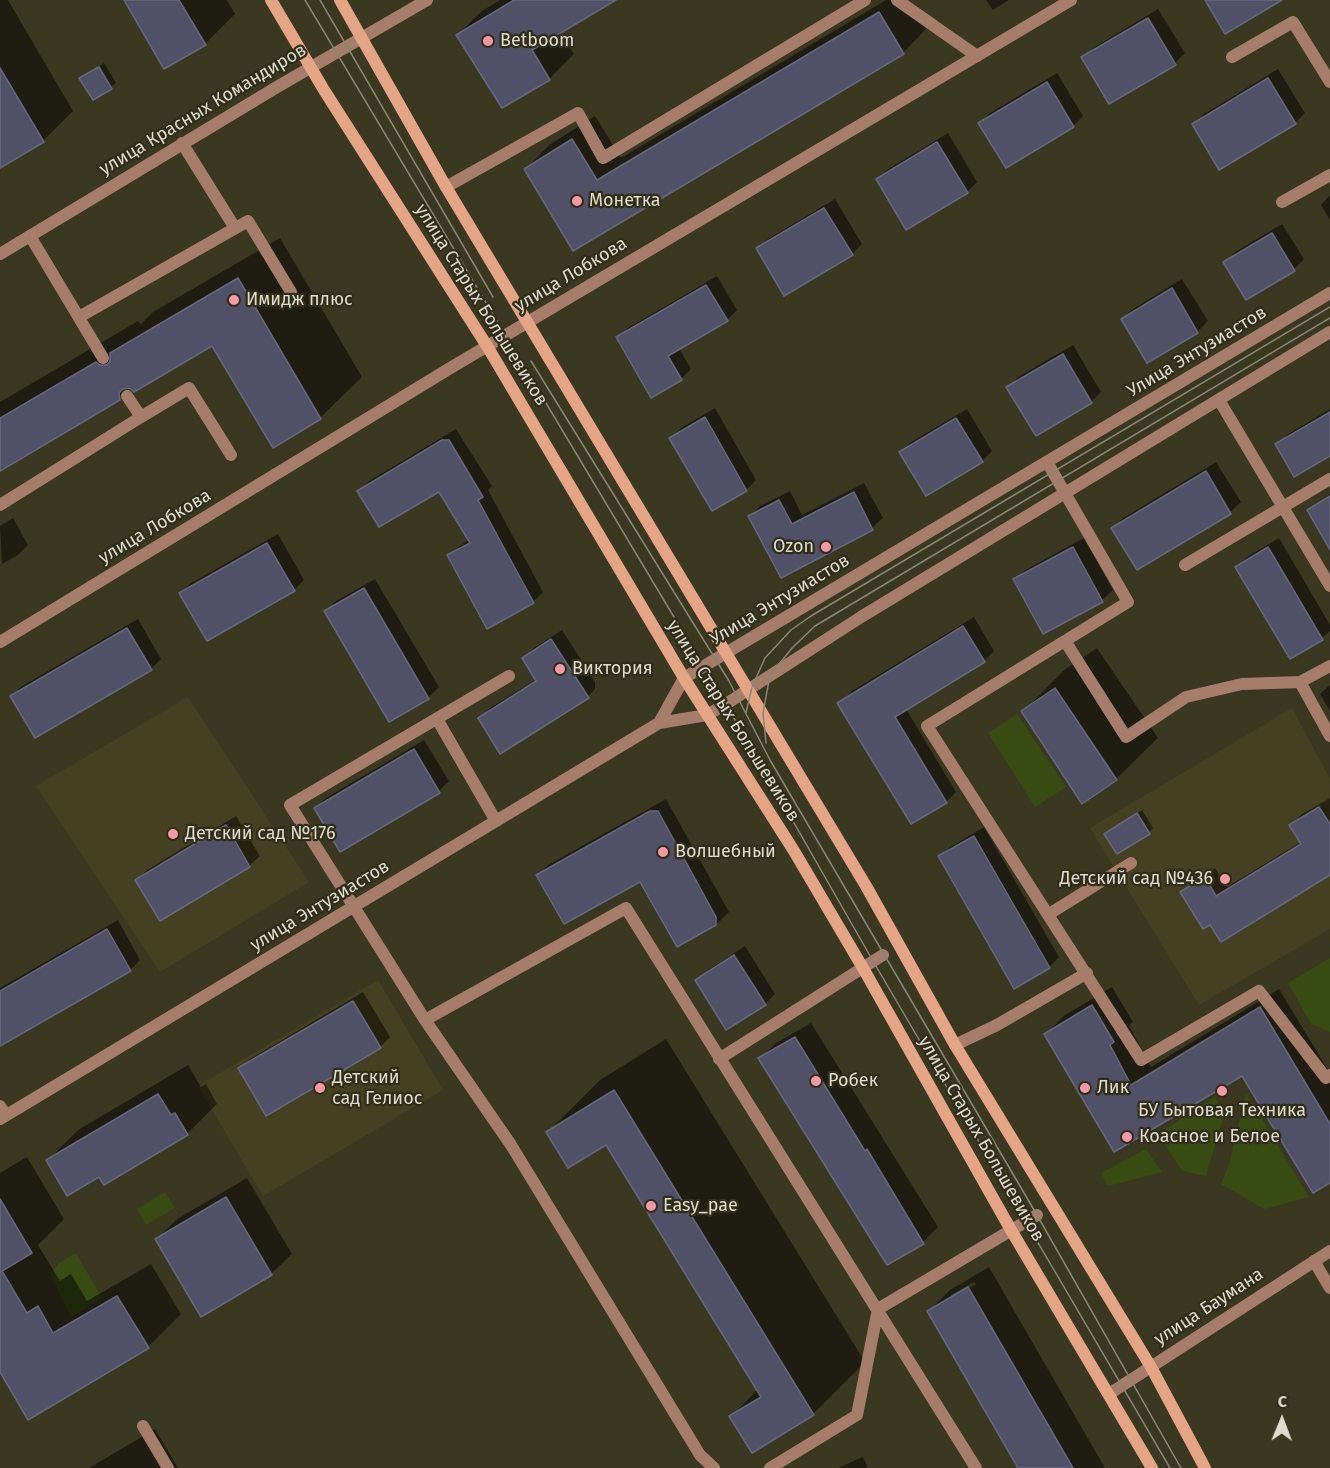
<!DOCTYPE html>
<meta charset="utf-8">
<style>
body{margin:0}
#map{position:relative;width:1330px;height:1468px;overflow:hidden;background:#3b3822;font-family:"Fira Sans",sans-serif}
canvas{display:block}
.north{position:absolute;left:1252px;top:1390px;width:60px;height:60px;-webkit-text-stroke:4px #312d18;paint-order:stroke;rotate:1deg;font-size:16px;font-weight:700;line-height:24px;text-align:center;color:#dedccf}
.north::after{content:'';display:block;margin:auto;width:21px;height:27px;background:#dedccf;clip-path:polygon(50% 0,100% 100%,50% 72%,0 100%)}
</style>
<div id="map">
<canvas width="1330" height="1468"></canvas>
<div class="north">С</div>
</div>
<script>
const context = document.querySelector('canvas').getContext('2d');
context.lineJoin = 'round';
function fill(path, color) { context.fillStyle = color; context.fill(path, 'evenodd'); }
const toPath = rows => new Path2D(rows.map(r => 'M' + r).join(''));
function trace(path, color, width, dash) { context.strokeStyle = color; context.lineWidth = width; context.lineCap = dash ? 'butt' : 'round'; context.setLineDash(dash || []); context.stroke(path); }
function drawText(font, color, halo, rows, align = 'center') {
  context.font = font + ' "Fira Sans",sans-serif'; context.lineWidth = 4.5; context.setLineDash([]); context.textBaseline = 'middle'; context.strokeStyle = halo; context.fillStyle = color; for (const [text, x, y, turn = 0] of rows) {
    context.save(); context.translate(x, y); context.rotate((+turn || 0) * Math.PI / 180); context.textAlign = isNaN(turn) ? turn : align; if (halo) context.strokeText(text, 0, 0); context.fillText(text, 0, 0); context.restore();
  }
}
fill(toPath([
 [188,697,309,882,160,972,36,786],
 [1292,708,1330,779,1330,929,1199,1005,1090,828],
 [378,980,443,1090,263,1196,198,1086]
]), '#464023');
fill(toPath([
 [1017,714,1066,787,1035,807,988,733],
 [1330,958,1330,1032,1311,1024,1288,983],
 [1246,1093,1309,1197,1264,1209,1221,1184,1230,1161],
 [1215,1097,1225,1112,1206,1176,1182,1171,1158,1134],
 [1146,1149,1162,1172,1108,1186,1101,1173],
 [165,1192,175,1208,146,1225,137,1209],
 [76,1253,102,1298,71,1317,50,1275,59,1263]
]), '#384b13');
fill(toPath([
 [0,0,8,0,73,111,43,141,0,166],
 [125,0,227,0,235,14,205,44],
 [500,0,613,0,560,32,574,54,550,78,503,106,457,35,482,11],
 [886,0,908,0,926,29,903,53,574,249,526,169,549,145,595,116,621,158],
 [986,0,1009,0,993,10],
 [1158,9,1185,53,1175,63,1083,58,1093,48],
 [104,63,116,83,93,98,81,79],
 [1278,69,1305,113,1295,123,1194,124,1204,114],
 [1057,73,1083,116,1073,126,980,123,990,113],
 [948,133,977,182,967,192,878,179,888,169],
 [1330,195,1330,220,1321,205],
 [835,199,862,244,852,254,758,249,768,239],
 [1282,224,1304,259,1294,269,1225,262,1235,252],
 [280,238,362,377,320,418,213,344,131,387,119,399,0,469,0,402,138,321,141,324,153,312],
 [717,276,737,310,727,320,679,348,691,369,681,379,618,338,628,328],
 [1182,279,1208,321,1197,332,1148,361,1122,319,1133,309],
 [1073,345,1101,392,1091,402,1008,388,1018,377],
 [715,408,756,480,746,490,671,438,681,428],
 [967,409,992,451,982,461,901,452,911,442],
 [1330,409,1330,454,1277,445,1287,435],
 [456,429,492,486,488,490,543,592,533,602,449,555,469,539,439,490,359,491,369,481],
 [1216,462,1241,502,1230,512,1137,568,1113,528,1123,518],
 [864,483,883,518,872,528,781,576,750,516,760,506,790,491,802,515],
 [1330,494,1330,547,1308,511],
 [13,518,28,545,18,555,2,564,0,526],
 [278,534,304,580,294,590,181,593,191,583],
 [1084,538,1113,590,1102,600,1044,632,1015,580,1025,570],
 [1279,538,1330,625,1330,631,1322,638,1290,657,1237,567,1247,557],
 [375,579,439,687,429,697,389,720,325,612,336,601],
 [974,617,994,651,984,661,906,709,956,792,946,802,842,701,852,691],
 [138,619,161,659,151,669,12,696,22,686],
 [562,630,595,682,595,689,585,699,480,718,490,708,537,679,524,658,534,648],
 [1097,648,1158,738,1116,779,1023,712,1064,670],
 [1330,685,1330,711,1320,694],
 [424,740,449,781,439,791,316,808,326,798],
 [1330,798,1330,873,1211,922,1182,893,1192,883,1215,868,1227,887,1301,842,1291,825,1301,815],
 [666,799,729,912,719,922,677,945,641,879,538,875,548,865],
 [1142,810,1153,828,1149,832,1106,834],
 [236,816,260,856,249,866,160,919,137,880,147,870],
 [984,827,1059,957,1049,967,940,857,950,847],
 [118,920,140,960,130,970,0,1039,0,988],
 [745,946,775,994,765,1004,697,981,707,971],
 [1112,987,1133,1022,1129,1025,1151,1067,1279,989,1330,1073,1330,1181,1242,1074,1115,1150,1046,1034,1065,1015],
 [363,992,390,1037,380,1047,240,1069,250,1059],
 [811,1023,938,1227,923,1242,760,1059,776,1043],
 [666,1039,865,1362,813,1414,731,1417,758,1389,607,1143,548,1132,600,1080],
 [188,1065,201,1087,206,1084,217,1104,187,1134,104,1183,99,1175,48,1160,78,1130],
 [27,1157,64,1219,38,1245,60,1281,71,1274,87,1301,151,1264,181,1314,148,1347,0,1369,0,1173],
 [247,1178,292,1254,271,1274,157,1239,177,1219],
 [989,1267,1105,1468,1020,1468,929,1311,950,1290],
 [974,1282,976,1284,951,1299,951,1295],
 [155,1429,178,1468,89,1468],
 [863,1457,868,1468,838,1468]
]), '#0007');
const building = toPath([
 [124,0,179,0,206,45,164,69,124,0],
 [514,0,616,0,532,50,550,80,502,108,456,35,514,0],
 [1205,0,1282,0,1225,34,1205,0],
 [879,12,904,54,573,251,524,169,572,139,597,180,879,12],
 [1148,18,1176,65,1109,104,1081,57,1148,18],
 [99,67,112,89,93,100,79,78,99,67],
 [0,68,44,142,0,168,0,68],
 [1268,78,1296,124,1219,170,1192,124,1268,78],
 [1047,82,1074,127,1006,168,978,123,1047,82],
 [937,142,968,193,906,230,876,179,937,142],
 [824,208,853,255,784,296,756,248,824,208],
 [1272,233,1295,271,1246,300,1223,262,1272,233],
 [238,278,321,419,273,448,212,346,134,392,130,388,123,389,119,393,120,400,0,471,0,418,96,362,100,365,107,365,110,361,110,353,238,278],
 [706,285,728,321,668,356,682,380,651,398,616,337,706,285],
 [1172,288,1198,333,1147,363,1121,319,1172,288],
 [1063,354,1092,403,1036,436,1006,387,1063,354],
 [1330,412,1330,456,1294,477,1275,444,1330,412],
 [705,417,747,491,712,511,669,438,705,417],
 [956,418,983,462,926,496,899,452,956,418],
 [442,440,449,440,483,497,478,500,534,603,487,629,447,555,470,543,439,492,379,527,357,491,442,440],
 [1206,471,1231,514,1137,570,1111,528,1206,471],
 [854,492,873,530,781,578,748,516,779,500,792,524,854,492],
 [1330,496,1330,550,1307,510,1330,496],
 [267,543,295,591,207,641,179,593,267,543],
 [1073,547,1103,602,1043,634,1013,579,1073,547],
 [1268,547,1323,640,1290,659,1235,567,1268,547],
 [364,588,429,699,389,722,324,611,364,588],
 [963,626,985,662,895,717,947,803,911,824,837,703,963,626],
 [127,628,152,670,35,738,10,696,127,628],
 [551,639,589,698,500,754,478,718,536,681,522,658,551,639],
 [1055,688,1117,780,1082,804,1021,711,1055,688],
 [414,749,440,793,340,852,314,808,414,749],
 [1319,807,1330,824,1330,875,1221,942,1210,925,1203,929,1180,892,1205,877,1216,896,1301,844,1289,825,1319,807],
 [650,811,658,811,716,917,716,925,677,947,640,882,564,924,536,875,650,811],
 [1137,813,1150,834,1117,854,1104,834,1137,813],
 [226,825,250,867,160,921,135,880,226,825],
 [974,836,1050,968,1014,989,938,856,974,836],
 [107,929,131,971,0,1046,0,991,107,929],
 [734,955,766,1005,726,1030,695,980,734,955],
 [353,1001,381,1048,266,1116,238,1068,353,1001],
 [1092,1005,1114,1042,1110,1045,1131,1085,1260,1007,1330,1124,1330,1183,1313,1193,1242,1076,1114,1152,1044,1034,1092,1005],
 [795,1037,865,1151,867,1149,924,1244,887,1265,758,1058,795,1037],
 [614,1090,814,1415,752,1453,729,1416,761,1397,606,1145,568,1168,546,1132,614,1090],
 [158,1094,171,1115,175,1113,188,1135,104,1185,99,1177,67,1196,46,1160,158,1094],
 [226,1197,272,1275,201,1317,155,1239,226,1197],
 [0,1199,32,1253,2,1271,27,1313,38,1306,53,1333,117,1296,149,1348,28,1420,0,1372,0,1199],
 [968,1287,1073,1468,1018,1468,927,1311,968,1287]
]);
fill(building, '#505167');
trace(building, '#66677e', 1.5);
trace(toPath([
 [897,0,977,56],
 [1232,57,1293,22,1330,82],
 [182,143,235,228],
 [446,187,578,113,603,158,865,0],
 [1282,202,1330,175],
 [30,236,103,358],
 [79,317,248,221,291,292],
 [1219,400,1330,586],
 [141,417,189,388,231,455],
 [1047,462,1128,602,927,726,1141,1060,1259,991,1326,1078,1330,1075],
 [0,505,141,417,127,396],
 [1185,565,1330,479],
 [1065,641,1126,737,1186,697,1242,684,1300,682,1330,666],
 [509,676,290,805,425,1020,511,1145,700,1455,714,1468],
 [1300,682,1330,736],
 [437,719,496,821],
 [1049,914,1131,863],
 [425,1020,626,908,976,1468],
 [955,1045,997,1025,1087,973],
 [719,1059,883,955],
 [0,1106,6,1115],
 [1314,1261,1330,1288],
 [143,1426,168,1468],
 [770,1468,857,1415,878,1309,1037,1215]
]), '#a57d6a', 12);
trace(toPath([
 [0,642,452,367,1071,0],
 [1109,1394,1330,1251]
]), '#a57d6a', 12);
trace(toPath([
 [0,254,277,87,427,0],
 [659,723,684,678,1330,293],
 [0,1119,659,723,707,715,726,704,861,617,1330,332]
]), '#a57d6a', 12);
trace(toPath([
 [271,0,324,90,487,346,684,678,794,851,863,968,1011,1230,1152,1468],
 [340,0,446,187,866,886,955,1045,1151,1367,1205,1468]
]), '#e4a486', 12);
trace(toPath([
 [305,0,726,704,873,961,1170,1468],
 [320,0,493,297],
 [531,361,729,681,770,760,1037,1215,1181,1468],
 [746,713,752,687,765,658,791,630,811,616,1330,307],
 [766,743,763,713,770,675,793,647,815,626,1330,318]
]), '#888674', 1.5);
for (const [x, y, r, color] of [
 [488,41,6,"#f49aa5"],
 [577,201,6,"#f49aa5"],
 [234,300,6,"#f49aa5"],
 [826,547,6,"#f49aa5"],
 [560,669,6,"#f49aa5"],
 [173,834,6,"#f49aa5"],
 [663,852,6,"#f49aa5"],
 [1225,879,6,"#f49aa5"],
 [816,1081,6,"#f49aa5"],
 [320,1088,6,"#f49aa5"],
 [1085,1088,6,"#f49aa5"],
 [1222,1091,6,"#f49aa5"],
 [1127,1137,6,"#f49aa5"],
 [651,1206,6,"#f49aa5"]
]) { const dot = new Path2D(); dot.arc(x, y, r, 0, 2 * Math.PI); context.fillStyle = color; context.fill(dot); trace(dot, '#312d18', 2); }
drawText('18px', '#dedccf', '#312d18', [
 ["Betboom",500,41],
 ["Монетка",589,201],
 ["Имидж плюс",246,300],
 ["Ozon",814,547,"right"],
 ["Виктория",572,669],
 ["Детский сад №176",185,834],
 ["Волшебный",675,852],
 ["Детский сад №436",1213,879,"right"],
 ["Детский",332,1078],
 ["сад Гелиос",332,1099],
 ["Робек",828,1081],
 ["Лик",1097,1088],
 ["БУ Бытовая Техника",1222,1111,"center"],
 ["Коасное и Белое",1139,1137],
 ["Easy_pae",663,1206]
], 'left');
drawText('18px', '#dedccf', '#312d18', [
 ["улица Красных Командиров",203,110,-31],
 ["улица Лобкова",571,275,-31],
 ["улица Старых Большевиков",481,305,58],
 ["Улица Энтузиастов",1197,352,-31],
 ["улица Лобкова",155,527,-31],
 ["Улица Энтузиастов",780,600,-31],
 ["улица Старых Большевиков",733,721,58],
 ["улица Энтузиастов",320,906,-31],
 ["улица Старых Большевиков",981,1139,60],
 ["улица Баумана",1209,1307,-33]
]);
</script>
